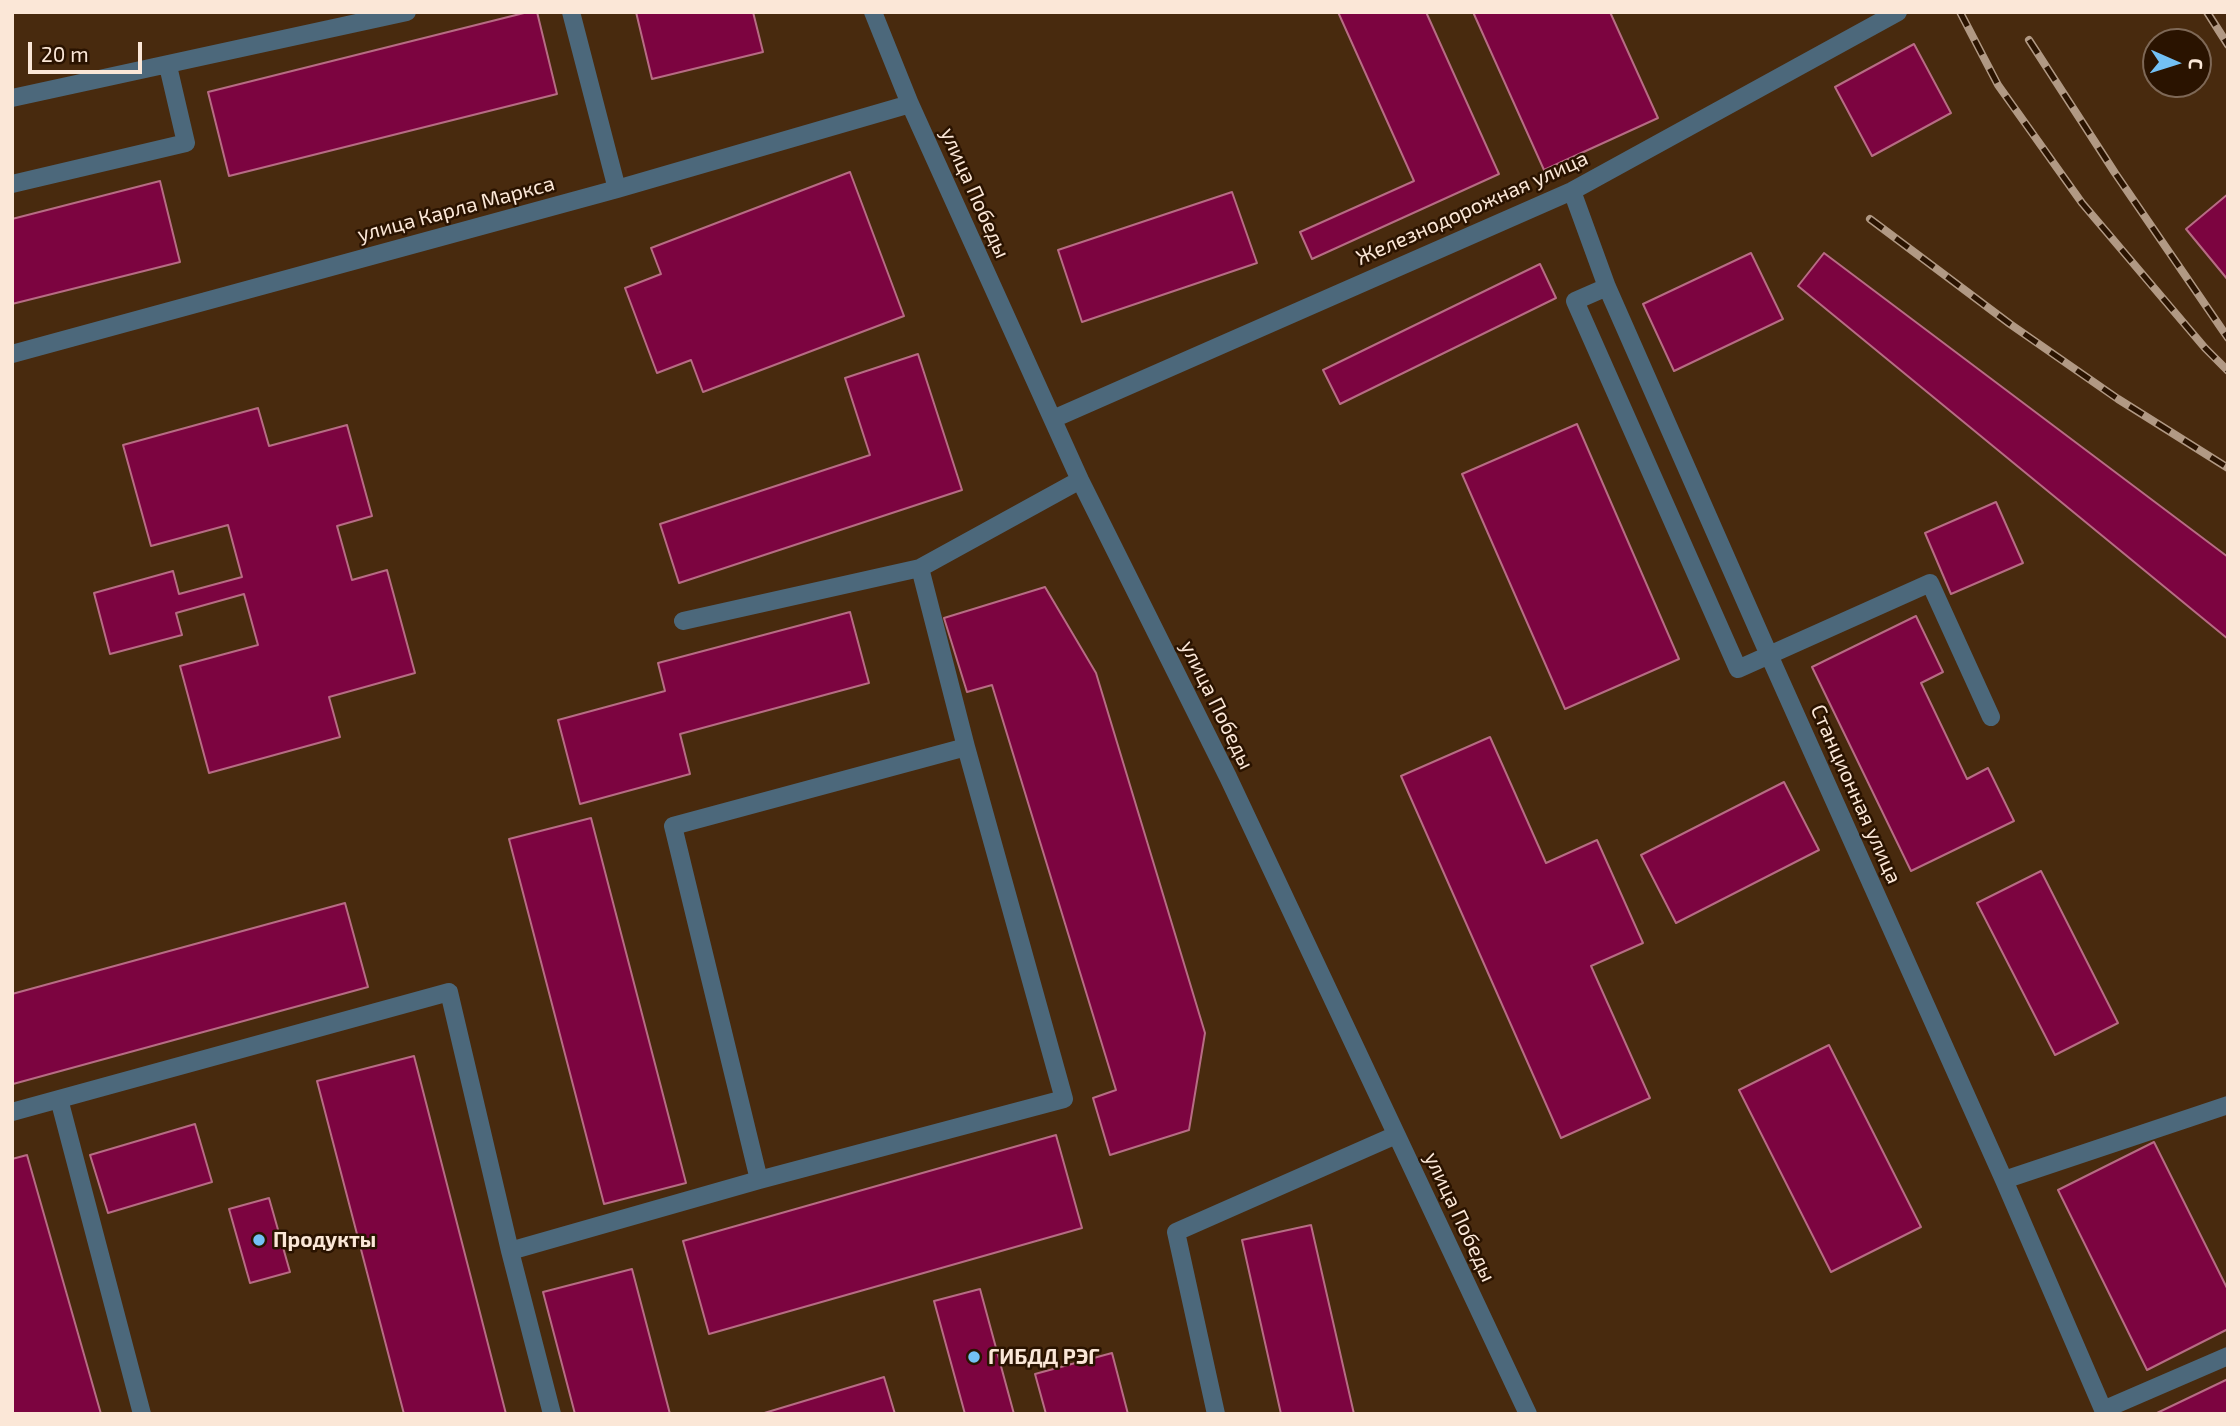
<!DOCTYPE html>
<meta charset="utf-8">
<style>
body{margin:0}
#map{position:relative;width:2240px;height:1426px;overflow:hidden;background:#482a0e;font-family:"Exo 2",sans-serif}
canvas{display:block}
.frame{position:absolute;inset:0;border:14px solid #fbe7d7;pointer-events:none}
.north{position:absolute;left:2142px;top:28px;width:70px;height:70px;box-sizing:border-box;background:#2a1300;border:2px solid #7e6856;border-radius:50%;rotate:93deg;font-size:19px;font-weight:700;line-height:28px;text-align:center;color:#fbe7d7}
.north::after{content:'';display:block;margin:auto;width:24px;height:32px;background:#73c1f5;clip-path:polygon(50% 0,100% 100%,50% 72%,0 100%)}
.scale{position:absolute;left:28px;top:42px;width:114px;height:32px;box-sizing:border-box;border:4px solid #fbe7d7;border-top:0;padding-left:9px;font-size:21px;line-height:24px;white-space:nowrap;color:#fbe7d7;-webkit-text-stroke:5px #2a1300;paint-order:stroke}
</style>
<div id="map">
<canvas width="2240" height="1426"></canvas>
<div class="frame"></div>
<div class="north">С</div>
<div class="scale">20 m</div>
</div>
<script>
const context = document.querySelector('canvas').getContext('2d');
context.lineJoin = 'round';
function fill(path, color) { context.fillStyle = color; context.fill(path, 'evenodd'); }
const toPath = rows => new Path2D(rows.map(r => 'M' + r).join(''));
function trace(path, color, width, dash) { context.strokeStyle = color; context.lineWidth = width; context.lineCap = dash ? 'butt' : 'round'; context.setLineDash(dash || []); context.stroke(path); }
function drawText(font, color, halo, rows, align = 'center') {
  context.font = font + ' "Exo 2",sans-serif'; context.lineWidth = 5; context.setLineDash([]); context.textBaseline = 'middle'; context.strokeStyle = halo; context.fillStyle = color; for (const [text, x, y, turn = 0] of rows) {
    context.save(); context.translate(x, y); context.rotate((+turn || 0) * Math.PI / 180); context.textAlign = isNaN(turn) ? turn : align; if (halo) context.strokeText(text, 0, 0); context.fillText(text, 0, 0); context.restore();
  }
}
const building = toPath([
 [528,12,537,12,557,94,229,176,208,92,528,12],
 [636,12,753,12,763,52,652,79,636,12],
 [1338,12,1426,12,1499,174,1312,259,1300,232,1414,181,1338,12],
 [1473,12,1610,12,1658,118,1544,170,1473,12],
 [1914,44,1951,113,1872,156,1835,87,1914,44],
 [850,172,904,316,703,392,691,360,657,373,625,288,661,274,651,248,850,172],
 [160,181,180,262,12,304,12,219,160,181],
 [1232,192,1257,263,1082,322,1058,250,1232,192],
 [2228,194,2228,280,2186,229,2228,194],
 [1751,253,1783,319,1674,371,1643,304,1751,253],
 [1824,253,2228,557,2228,639,1798,286,1824,253],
 [1540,264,1556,298,1340,404,1323,370,1540,264],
 [918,354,962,490,679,583,660,524,870,455,845,378,918,354],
 [258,408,269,446,347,425,372,516,337,526,352,580,387,570,415,673,329,697,340,737,209,773,180,666,258,645,244,594,176,613,182,635,110,654,94,593,173,571,179,594,242,577,228,525,151,546,123,445,258,408],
 [1577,424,1679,659,1565,709,1462,474,1577,424],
 [1996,502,2023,563,1951,594,1925,533,1996,502],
 [1045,587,1096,673,1205,1033,1189,1130,1110,1155,1093,1098,1116,1090,992,685,967,692,944,618,1045,587],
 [850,612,869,683,680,734,690,774,580,804,558,720,665,691,658,663,850,612],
 [1916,616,1943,672,1921,683,1967,779,1988,768,2014,821,1911,871,1812,667,1916,616],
 [1490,737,1546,863,1597,840,1643,943,1591,966,1650,1098,1561,1138,1401,776,1490,737],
 [1784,782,1819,850,1676,923,1641,855,1784,782],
 [591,818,686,1183,604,1204,509,839,591,818],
 [2041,871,2118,1023,2055,1055,1977,903,2041,871],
 [345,903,368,987,13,1084,12,994,345,903],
 [1829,1045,1921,1227,1831,1272,1739,1090,1829,1045],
 [414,1056,506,1414,404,1414,317,1081,414,1056],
 [195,1124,212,1182,108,1213,90,1155,195,1124],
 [1056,1135,1082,1228,709,1334,683,1241,1056,1135],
 [2154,1142,2228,1290,2228,1329,2147,1370,2058,1190,2154,1142],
 [27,1155,101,1414,12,1414,12,1159,27,1155],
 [269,1198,290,1272,250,1283,229,1209,269,1198],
 [1311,1225,1354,1414,1281,1414,1242,1240,1311,1225],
 [632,1269,670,1414,575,1414,543,1292,632,1269],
 [980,1289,1014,1414,965,1414,934,1301,980,1289],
 [1112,1353,1128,1414,1046,1414,1035,1374,1112,1353],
 [884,1377,895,1414,761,1414,884,1377],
 [2228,1379,2228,1414,2157,1414,2157,1413,2228,1379]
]);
fill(building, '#7c0440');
trace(building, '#b76c84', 2);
trace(toPath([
 [571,12,617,189],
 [873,12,910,104,1080,480,1228,777,1528,1414],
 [12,98,407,12],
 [12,184,186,143,168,66],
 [1572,191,1607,287,1769,655,2004,1180,2105,1414],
 [1607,287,1575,301,1738,669,1930,583,1991,717],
 [12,354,617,189,910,104],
 [1053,419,1572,191,1898,12],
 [683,621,920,568],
 [966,747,920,568,1080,480],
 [59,1099,142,1414],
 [12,1112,449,992,510,1251,552,1414],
 [2004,1180,2228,1105],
 [510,1251,759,1180,1064,1099,966,747,673,826,759,1180],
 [2103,1410,2228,1356],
 [1216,1414,1176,1232,1396,1135]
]), '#4c687b', 18);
const rail = toPath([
 [1960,12,1998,85,2082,203,2205,348,2228,371],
 [2207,12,2228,45],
 [2029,40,2115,173,2228,338],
 [1870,219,2010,324,2118,399,2228,468]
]);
trace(rail, '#b19984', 8);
trace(rail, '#2a1300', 5, [16]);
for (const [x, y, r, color] of [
 [259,1240,7,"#73c1f5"],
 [974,1357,7,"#73c1f5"]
]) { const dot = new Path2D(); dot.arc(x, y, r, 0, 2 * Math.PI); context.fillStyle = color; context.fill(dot); trace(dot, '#2a1300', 2.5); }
drawText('21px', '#fbe7d7', '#2a1300', [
 ["улица Победы",975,193,66],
 ["Железнодорожная улица",1472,208,-24],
 ["улица Карла Маркса",456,209,-15],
 ["улица Победы",1217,705,64],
 ["Станционная улица",1856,794,66],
 ["улица Победы",1460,1217,65]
]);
drawText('bold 21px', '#fbe7d7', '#2a1300', [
 ["Продукты",273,1240],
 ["ГИБДД РЭГ",988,1357]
], 'left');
</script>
